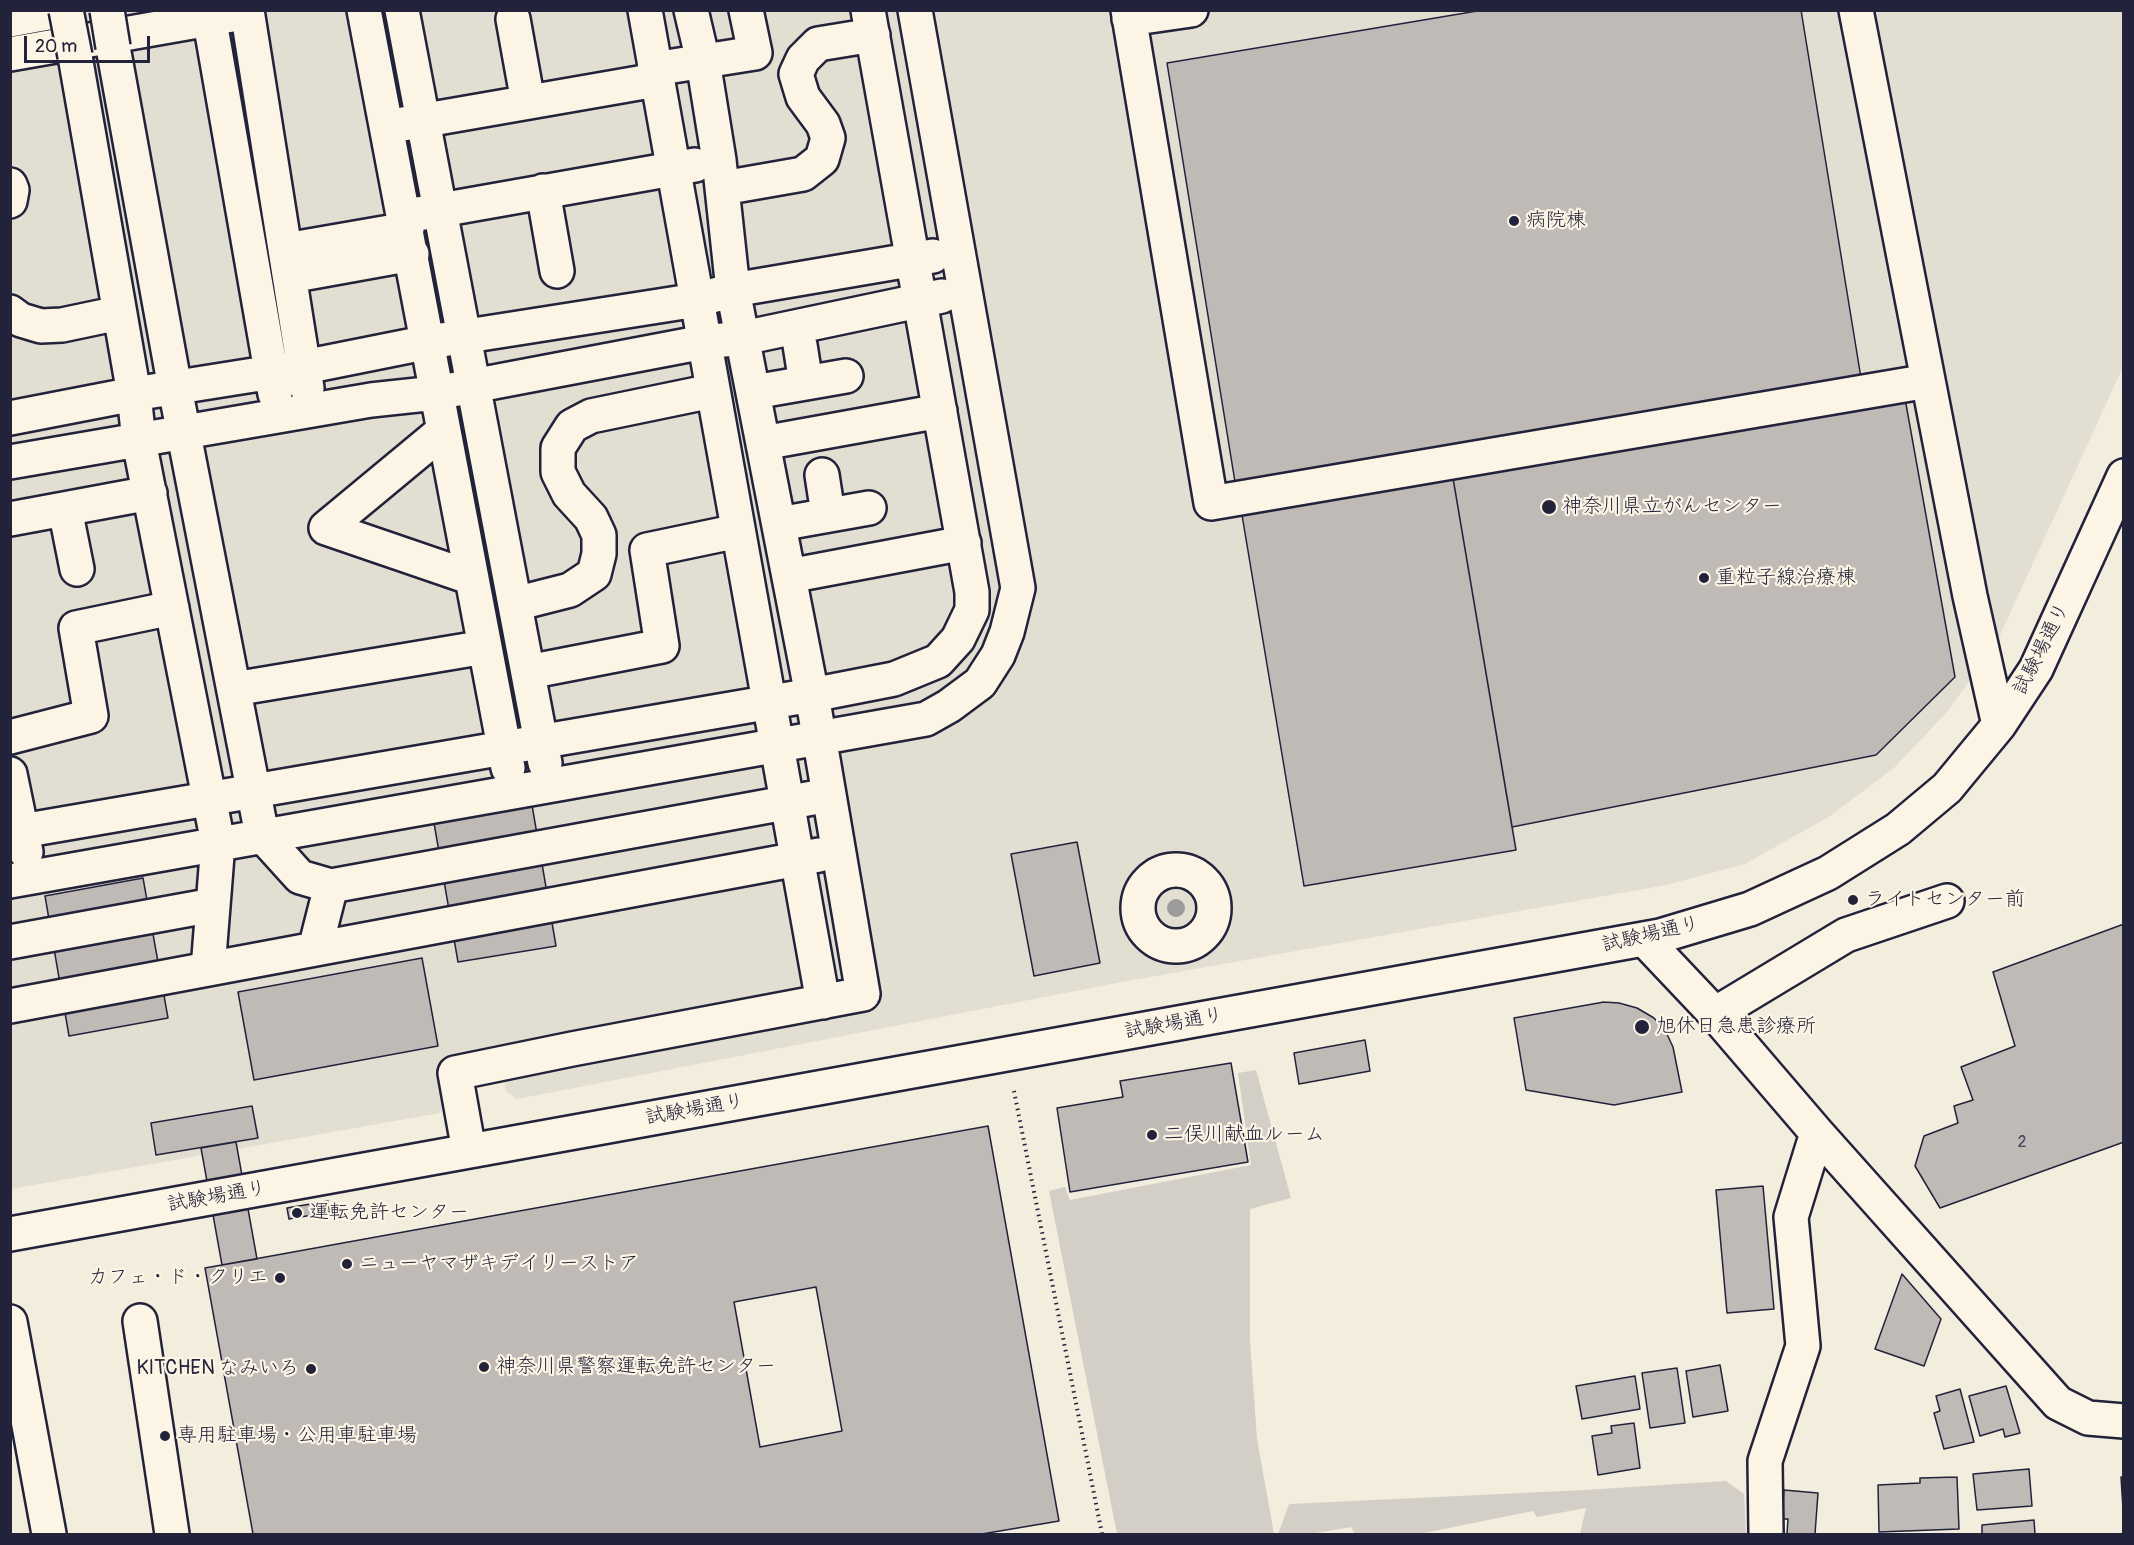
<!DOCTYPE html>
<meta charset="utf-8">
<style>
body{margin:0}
#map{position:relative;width:2134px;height:1545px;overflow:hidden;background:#f3edde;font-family:Pangolin,sans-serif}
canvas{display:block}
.frame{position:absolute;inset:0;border:12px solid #22223b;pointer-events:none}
.scale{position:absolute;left:24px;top:36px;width:126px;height:27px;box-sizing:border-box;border:3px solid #22223b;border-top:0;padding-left:8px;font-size:18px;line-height:21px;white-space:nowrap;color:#22223b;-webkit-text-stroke:4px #fcf5e5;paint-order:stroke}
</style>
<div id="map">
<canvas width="2134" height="1545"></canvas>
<div class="frame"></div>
<div class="scale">20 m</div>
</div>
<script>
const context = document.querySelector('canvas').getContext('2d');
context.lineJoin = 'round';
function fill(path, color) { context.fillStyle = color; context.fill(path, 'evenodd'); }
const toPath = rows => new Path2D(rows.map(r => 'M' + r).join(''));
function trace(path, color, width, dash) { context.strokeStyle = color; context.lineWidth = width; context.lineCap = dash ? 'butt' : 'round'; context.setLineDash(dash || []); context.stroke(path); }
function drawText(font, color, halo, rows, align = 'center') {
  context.font = font + ' Pangolin,"Klee One",sans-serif'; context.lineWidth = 4.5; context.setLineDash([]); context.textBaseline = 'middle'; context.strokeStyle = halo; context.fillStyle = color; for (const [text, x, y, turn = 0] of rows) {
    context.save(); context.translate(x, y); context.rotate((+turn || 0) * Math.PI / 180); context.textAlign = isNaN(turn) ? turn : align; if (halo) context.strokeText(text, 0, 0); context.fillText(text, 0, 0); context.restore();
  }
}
fill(toPath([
 [11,11,2123,11,2123,367,1995,646,1946,713,1895,767,1830,816,1745,864,1666,885,1122,982,517,1099,506,1091,504,1078,444,1088,446,1105,440,1113,11,1189]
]), '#e3ded2');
fill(toPath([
 [1256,1070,1291,1198,1250,1209,1250,1341,1257,1439,1274,1534,1117,1534,1049,1191,1065,1187,1070,1200,1251,1165,1238,1073],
 [1726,1481,1744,1494,1746,1534,1580,1534,1586,1508,1537,1517,1533,1511,1419,1534,1355,1534,1351,1527,1310,1534,1278,1534,1289,1504,1584,1490]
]), '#d4cfc6');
const building = toPath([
 [1483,10,1801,10,1861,378,1235,482,1167,63,1483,10],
 [1904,393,1955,677,1876,755,1512,827,1453,478,1904,393],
 [1453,478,1516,850,1304,886,1242,515,1453,478],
 [532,805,556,946,458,962,434,823,532,805],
 [1077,842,1100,963,1034,976,1011,854,1077,842],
 [143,878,168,1018,69,1036,45,896,143,878],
 [2124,924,2124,1142,1940,1208,1915,1166,1924,1136,1958,1123,1954,1106,1973,1100,1961,1067,2015,1046,1993,972,2124,924],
 [422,958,438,1046,254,1080,238,992,422,958],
 [1604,1002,1619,1003,1637,1008,1654,1018,1666,1032,1673,1047,1682,1092,1614,1105,1526,1090,1514,1018,1604,1002],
 [1365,1040,1370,1071,1299,1084,1294,1053,1365,1040],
 [1231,1063,1248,1162,1070,1192,1057,1108,1123,1097,1120,1081,1231,1063],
 [252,1106,258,1138,156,1155,151,1123,252,1106],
 [988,1126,1059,1521,982,1534,253,1534,205,1268,988,1126],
 [816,1287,842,1431,760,1447,734,1302,816,1287],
 [236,1142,257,1259,222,1265,201,1148,236,1142],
 [1763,1186,1774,1309,1727,1313,1716,1190,1763,1186],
 [328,1201,330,1212,289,1219,287,1208,328,1201],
 [1902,1274,1941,1319,1924,1366,1875,1349,1902,1274],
 [1720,1365,1728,1411,1693,1417,1686,1371,1720,1365],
 [1677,1368,1685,1423,1650,1428,1642,1373,1677,1368],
 [1635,1376,1640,1409,1582,1419,1576,1386,1635,1376],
 [2006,1386,2020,1433,2005,1437,2003,1429,1980,1436,1969,1396,2006,1386],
 [1960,1389,1974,1442,1944,1449,1934,1413,1940,1411,1936,1396,1960,1389],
 [1634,1423,1640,1468,1598,1475,1592,1436,1612,1433,1611,1426,1634,1423],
 [2029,1469,2032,1506,1977,1510,1973,1474,2029,1469],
 [1957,1477,1959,1529,1879,1532,1878,1485,1920,1483,1920,1478,1957,1477],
 [2121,1477,2124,1477,2124,1525,2121,1477],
 [1784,1490,1818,1493,1815,1534,1787,1534,1788,1519,1782,1519,1784,1490],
 [2034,1520,2035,1534,1982,1534,1982,1525,2034,1520]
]);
fill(building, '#bfbab6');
trace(building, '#22223b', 1.5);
const minor = toPath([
 [208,10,275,394],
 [247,10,307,388],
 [364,10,508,768],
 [402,10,545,763],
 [645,10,823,1002],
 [1128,10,1211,503,1928,381],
 [1856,10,1970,596,1999,725],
 [513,19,528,102],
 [1129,19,1191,10],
 [10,20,64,10],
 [113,47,175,388,262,835,300,877,331,886,829,795],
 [10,54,232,15],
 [75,56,134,394,139,441,218,843,208,969],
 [654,69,755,53,746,10],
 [403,124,656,80],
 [10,185,12,190,10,201],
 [723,188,803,174,822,159,828,138,823,124,803,97,796,74,803,59,818,44,873,35],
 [543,191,557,271],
 [418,214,695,165],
 [286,250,407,229],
 [290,276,412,254],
 [10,312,21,320,41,326,62,325,119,313],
 [800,345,806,383],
 [754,392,846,376],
 [10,418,134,394,304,367,429,342,697,300,733,290,933,256],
 [443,431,326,528,472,578],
 [763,443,940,411],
 [10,462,371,400,436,393,704,342,743,338,942,296],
 [822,475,828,514],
 [65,509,77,569],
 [10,519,150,493],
 [779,524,869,508],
 [789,576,964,543],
 [515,604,570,590,594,574,599,554,599,535,591,518,569,494,558,472,558,448,572,426,591,416,712,391],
 [528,672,662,646,647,550,738,531],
 [234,689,485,647],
 [10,737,91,716,76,628,172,608],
 [10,774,26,852],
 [10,833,812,695,894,679,938,661,958,639,972,610,972,592,868,10],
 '1138 908a38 38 0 1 1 76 0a38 38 0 1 1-76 0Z',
 [10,881,926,719,949,706,980,683,998,655,1007,632,1018,588,915,10],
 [1644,939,1715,1014,1817,1133,2058,1403,2088,1418,2124,1421],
 [10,942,213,905],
 [315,949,331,886],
 [10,1006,819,855],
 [1715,1014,1846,935,1947,901],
 [469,1151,455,1073,572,1049,863,994,812,695,733,290,719,160,703,61,691,10],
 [10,1234,1660,936,1750,909,1828,873,1898,829,1947,788,1999,725,2036,669,2124,476],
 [140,1321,172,1534],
 [10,1322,49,1534],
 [1766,1534,1765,1461,1803,1346,1791,1217,1817,1133]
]);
trace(minor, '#22223b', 38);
trace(toPath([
 [1014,1091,1102,1534]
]), '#22223b', 4, [1.5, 4.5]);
trace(minor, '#fcf5e5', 33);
const minorBridge = toPath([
 [66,10,75,56],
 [107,10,113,47]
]);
trace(minorBridge, '#22223b', 38, []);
trace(minorBridge, '#fcf5e5', 33);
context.fillStyle = '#9d9a9b';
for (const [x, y] of [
 [1176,908]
]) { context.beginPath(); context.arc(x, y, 9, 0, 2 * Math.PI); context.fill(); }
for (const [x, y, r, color] of [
 [1514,221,6,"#22223b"],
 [1549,507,8,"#22223b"],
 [1704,578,6,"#22223b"],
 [1853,900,6,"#22223b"],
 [1642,1027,8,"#22223b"],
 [1152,1135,6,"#22223b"],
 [297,1213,6,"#22223b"],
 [347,1264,6,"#22223b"],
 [280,1278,6,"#22223b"],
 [484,1367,6,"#22223b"],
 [311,1369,6,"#22223b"],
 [165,1436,6,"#22223b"]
]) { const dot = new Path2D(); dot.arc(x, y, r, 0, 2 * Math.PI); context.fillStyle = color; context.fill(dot); trace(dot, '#fcf5e5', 2); }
drawText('16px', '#49485a', null, [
 ["2",2022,1143]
]);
drawText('20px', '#22223b', '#fcf5e5', [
 ["病院棟",1526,221],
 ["神奈川県立がんセンター",1562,507],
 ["重粒子線治療棟",1716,578],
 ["ライトセンター前",1865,900],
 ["旭休日急患診療所",1656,1027],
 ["二俣川献血ルーム",1164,1135],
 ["運転免許センター",309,1213],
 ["ニューヤマザキデイリーストア",359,1264],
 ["カフェ・ド・クリエ",268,1278,"right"],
 ["神奈川県警察運転免許センター",496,1367],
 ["KITCHEN なみいろ",299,1369,"right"],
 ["専用駐車場・公用車駐車場",177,1436]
], 'left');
drawText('20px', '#22223b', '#fcf5e5', [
 ["試験場通り",2042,649,-63],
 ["試験場通り",1651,935,-13],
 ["試験場通り",1174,1024,-10],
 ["試験場通り",695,1110,-10],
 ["試験場通り",217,1197,-10]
]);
</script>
